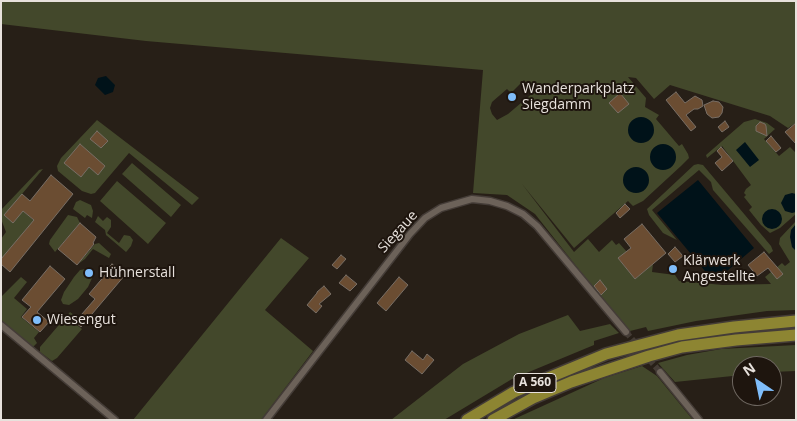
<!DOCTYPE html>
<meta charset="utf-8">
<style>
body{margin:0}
#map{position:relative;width:797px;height:421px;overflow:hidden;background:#271f17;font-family:"Open Sans",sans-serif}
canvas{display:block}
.frame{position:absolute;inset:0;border:2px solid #e7e1dc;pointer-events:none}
.north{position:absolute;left:732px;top:356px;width:50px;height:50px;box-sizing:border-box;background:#1e150e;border:1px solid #6e6760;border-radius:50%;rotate:326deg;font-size:14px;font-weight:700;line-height:20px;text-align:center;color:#e7e1dc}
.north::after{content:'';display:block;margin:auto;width:18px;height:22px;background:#7fbdfa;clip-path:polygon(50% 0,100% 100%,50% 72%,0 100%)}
</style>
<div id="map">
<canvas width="797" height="421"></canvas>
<div class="frame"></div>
<div class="north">N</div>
</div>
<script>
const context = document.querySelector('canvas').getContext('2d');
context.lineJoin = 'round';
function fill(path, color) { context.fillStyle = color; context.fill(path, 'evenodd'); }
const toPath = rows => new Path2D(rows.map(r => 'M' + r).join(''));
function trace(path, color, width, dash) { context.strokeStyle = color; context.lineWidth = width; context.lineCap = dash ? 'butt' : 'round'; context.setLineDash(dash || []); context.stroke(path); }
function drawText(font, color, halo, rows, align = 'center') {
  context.font = font + ' "Open Sans",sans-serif'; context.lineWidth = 4; context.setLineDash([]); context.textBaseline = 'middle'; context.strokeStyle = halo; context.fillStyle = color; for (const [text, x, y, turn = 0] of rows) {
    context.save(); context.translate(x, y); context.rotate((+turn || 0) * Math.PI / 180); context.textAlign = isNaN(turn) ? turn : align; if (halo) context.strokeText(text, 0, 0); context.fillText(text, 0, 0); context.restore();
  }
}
fill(toPath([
 [1,1,796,1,796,123,788,128,770,116,670,85,654,99,636,78,628,77,646,98,645,107,659,115,656,119,679,146,682,144,688,154,689,158,681,166,643,201,633,206,628,201,574,248,522,184,574,252,588,239,599,252,612,240,616,245,619,243,627,252,619,259,635,279,653,264,652,272,675,275,679,281,723,285,771,284,765,277,782,263,785,266,790,262,779,244,780,238,796,221,796,310,767,311,696,321,648,331,646,327,630,331,621,323,535,214,507,195,473,193,483,70,146,41,1,24],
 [524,80,534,92,508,114,497,120,492,114,490,108,492,102,507,89,511,93],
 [755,119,767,123,775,129,764,139,779,156,790,147,796,153,796,214,780,228,770,233,761,225,749,210,752,207,744,197,746,195,744,193,746,189,751,185,722,146,707,158,706,155,744,122],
 [97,120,199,198,192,205,129,153,95,193,91,194,82,191,58,171,57,166,61,158],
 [132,163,181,205,171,217,122,174],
 [698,164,703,165,771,246,773,251,769,254,713,190,711,182,699,170,652,210,677,240,663,233,649,215,647,209,694,165],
 [43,169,22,194,23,211,43,228,1,259,1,239,6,232,1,219,1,210,39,170],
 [117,181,166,223,148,244,100,201],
 [80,200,91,205,93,211,92,218,87,215,85,218,73,209,76,202],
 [68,215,77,217,80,223,55,252,49,244,50,240],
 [98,216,103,221,107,217,111,220,111,227,107,233,119,243,124,235,130,236,133,240,131,246,127,251,126,252,106,235,105,230,95,222],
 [281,238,309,258,265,310,313,351,261,420,133,420],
 [99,243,111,254,109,258,93,249,85,259,78,264,95,244],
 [91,268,94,274,88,287,78,299,69,305,63,304,61,300,64,292,74,277,80,270],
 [21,277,27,282,14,298,27,309,21,317,39,332,34,338,37,343,33,347,1,321,1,297],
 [70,312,78,318,74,323,82,329,57,358,52,361,40,352,40,347],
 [568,315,580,331,610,324,619,333,594,341,594,345,512,379,444,420,391,420,463,364,519,334],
 [796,345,796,371,772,372,772,366,742,366,742,375,675,382,658,363,687,355,721,349],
 [642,366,657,376,693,420,512,420,604,378]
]), '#43482b');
fill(toPath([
 [106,76,115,85,113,92,105,95,95,85,98,78],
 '628 130a13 13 0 1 1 26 0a13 13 0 1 1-26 0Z',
 [745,142,759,160,750,167,736,150],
 '650 157a13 13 0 1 1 26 0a13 13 0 1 1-26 0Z',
 '623 180a13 13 0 1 1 26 0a13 13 0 1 1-26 0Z',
 [698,180,754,248,714,282,657,213],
 [792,193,796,194,796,212,792,213,785,211,781,203,785,195],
 '762 219a10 10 0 1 1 20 0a10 10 0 1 1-20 0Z',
 [796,224,796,251,792,247,790,237,791,230]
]), '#001219');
const building = toPath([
 [676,92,685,103,695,96,702,100,703,106,698,109,694,109,686,115,696,127,691,131,666,100,676,92],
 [620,93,629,104,618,113,609,103,620,93],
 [713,101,719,102,723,107,722,113,719,117,712,118,707,114,704,105,713,101],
 [725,121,729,127,722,132,718,127,725,121],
 [760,122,765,124,766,126,767,136,756,131,756,126,760,122],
 [796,123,796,144,785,132,796,123],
 [97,131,108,141,101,148,90,139,97,131],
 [771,136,781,148,776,152,766,141,771,136],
 [80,144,105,166,98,175,89,167,81,177,64,163,80,144],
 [721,147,733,161,722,171,715,163,722,157,717,151,721,147],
 [51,175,73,194,10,272,1,264,1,259,34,220,23,211,13,223,4,215,22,194,30,201,51,175],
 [625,204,630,209,620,218,616,213,625,204],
 [80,223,96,237,93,243,94,244,77,265,58,249,80,223],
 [642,224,666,253,635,279,618,258,631,248,624,239,642,224],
 [675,247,683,256,675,262,668,254,675,247],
 [764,252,783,274,777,279,768,268,757,276,748,265,764,252],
 [341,255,346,259,337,269,332,265,341,255],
 [112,264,125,275,81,327,75,322,95,299,89,294,106,274,104,272,112,264],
 [50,266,65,279,37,312,49,322,40,332,22,317,31,307,22,300,50,266],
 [346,275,357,284,350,291,339,283,346,275],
 [399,277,408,285,386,311,377,303,399,277],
 [600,280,607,289,601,295,594,286,600,280],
 [324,286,331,294,319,304,322,306,316,313,307,305,317,293,317,292,324,286],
 [412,351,423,360,427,354,434,360,422,374,405,360,412,351]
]);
fill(building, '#6b4d32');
trace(building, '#786e65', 1);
trace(toPath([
 [626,332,660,372]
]), '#443c35', 6, [6, 3]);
const minor = toPath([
 [1,325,115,420],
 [660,372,699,420],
 [266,420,410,234,425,218,441,208,472,199,490,201,507,206,523,214,537,226,626,332]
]);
const motorway = toPath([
 [467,420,514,392,606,354,678,335,734,327,796,321],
 [493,420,533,398,571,382,649,356,682,347,736,340,796,335]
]);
trace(minor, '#443c37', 9);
trace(motorway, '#443c37', 14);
trace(minor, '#6c6259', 6);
trace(motorway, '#8d8532', 11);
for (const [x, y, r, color] of [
 [512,97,5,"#7fbdfa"],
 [673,269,5,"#7fbdfa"],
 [89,273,5,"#7fbdfa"],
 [37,320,5,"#7fbdfa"]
]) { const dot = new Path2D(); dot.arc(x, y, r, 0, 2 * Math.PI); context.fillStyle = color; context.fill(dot); trace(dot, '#1e150e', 2); }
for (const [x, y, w] of [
 [535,383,42]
]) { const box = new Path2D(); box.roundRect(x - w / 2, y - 9.5, w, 19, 4); context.fillStyle = '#1e150e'; context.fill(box); trace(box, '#e7e1dc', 1); }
drawText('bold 12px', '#e7e1dc', null, [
 ["A 560",535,383]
]);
drawText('14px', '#e7e1dc', '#1e150e', [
 ["Wanderparkplatz",522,89],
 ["Siegdamm",522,105],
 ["Klärwerk",683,261],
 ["Angestellte",683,277],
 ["Hühnerstall",99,273],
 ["Wiesengut",47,320]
], 'left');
drawText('14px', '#e7e1dc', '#1e150e', [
 ["Siegaue",398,232,-48]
]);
</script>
